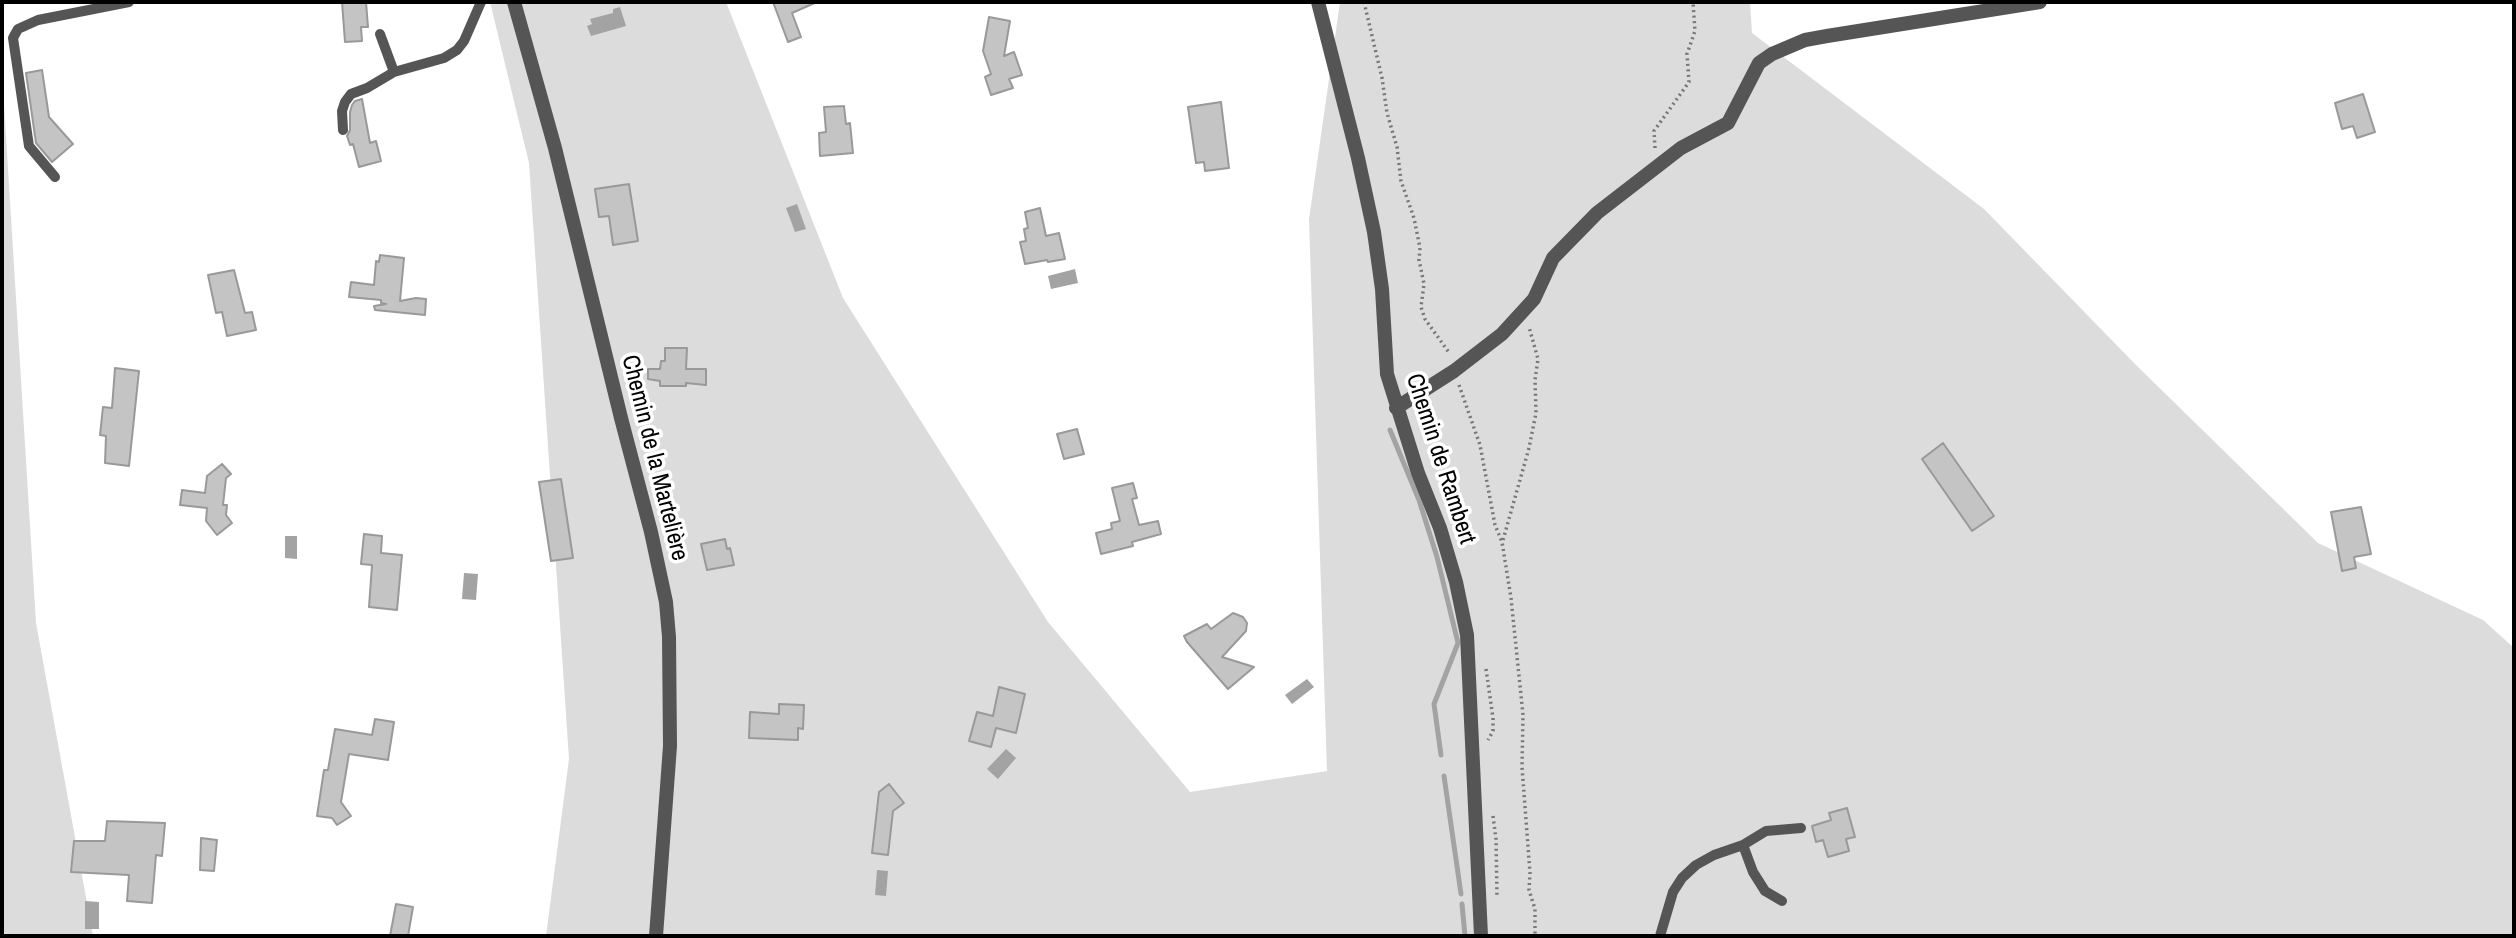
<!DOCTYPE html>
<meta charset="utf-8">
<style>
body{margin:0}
#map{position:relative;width:2516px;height:938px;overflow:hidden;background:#fff;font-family:"Archivo Narrow",sans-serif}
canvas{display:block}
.frame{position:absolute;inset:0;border:4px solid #000;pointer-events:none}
</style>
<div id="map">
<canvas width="2516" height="938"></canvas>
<div class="frame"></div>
</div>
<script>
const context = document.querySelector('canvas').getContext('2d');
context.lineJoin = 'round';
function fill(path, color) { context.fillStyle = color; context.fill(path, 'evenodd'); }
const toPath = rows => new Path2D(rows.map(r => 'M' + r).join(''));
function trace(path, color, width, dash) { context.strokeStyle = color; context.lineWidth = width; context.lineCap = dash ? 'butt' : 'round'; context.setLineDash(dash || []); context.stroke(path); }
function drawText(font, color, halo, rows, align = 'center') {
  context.font = font + ' "Archivo Narrow",sans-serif'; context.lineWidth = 7; context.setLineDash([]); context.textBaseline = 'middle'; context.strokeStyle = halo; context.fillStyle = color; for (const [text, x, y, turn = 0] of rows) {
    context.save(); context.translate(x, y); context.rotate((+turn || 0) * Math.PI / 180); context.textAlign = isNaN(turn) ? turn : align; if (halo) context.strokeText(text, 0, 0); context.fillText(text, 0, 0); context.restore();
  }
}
fill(toPath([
 [490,2,726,2,843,298,1048,622,1190,792,1327,771,1309,219,1340,2,1750,2,1752,33,1984,209,2136,365,2318,543,2483,620,2514,648,2514,936,546,936,569,759,529,163],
 [2,71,36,623,93,936,2,936]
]), '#dcdcdc');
fill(toPath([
 [620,7,626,26,591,36,587,26,592,24,590,19,613,13,613,9],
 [797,204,806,229,795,232,786,208],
 [1075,269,1078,283,1051,289,1048,276],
 [285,536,297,536,297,559,285,558],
 [464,573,478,574,476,600,462,599],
 [1307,679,1314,687,1292,704,1285,695],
 [1006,749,1016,758,998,779,987,769],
 [877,870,888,871,886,896,875,895],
 [85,901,99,902,99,929,85,929]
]), '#a3a3a3');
trace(toPath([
 [1390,430,1419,500,1437,557,1458,643,1434,704,1441,755],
 [1444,776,1461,894],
 [1462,904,1465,936]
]), '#a3a3a3', 5);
const building = toPath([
 [342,2,366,2,368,27,361,27,362,41,345,42,342,2],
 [773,2,817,2,792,13,801,37,788,42,773,2],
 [989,17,1010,21,1004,56,1014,52,1022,75,1009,79,1013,88,991,95,985,77,991,74,983,51,989,17],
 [42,70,49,117,73,144,52,162,36,143,26,73,42,70],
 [2363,94,2375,132,2357,138,2353,126,2342,129,2335,103,2363,94],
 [362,99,370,143,376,141,381,161,359,167,353,144,350,145,347,136,350,130,350,112,352,105,355,101,362,99],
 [1221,102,1229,168,1205,171,1204,162,1196,163,1188,107,1221,102],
 [844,106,846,124,850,123,853,153,820,156,819,133,826,132,824,107,844,106],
 [629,184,638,241,613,245,609,216,599,217,595,189,629,184],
 [1040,208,1046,236,1059,233,1065,259,1048,262,1047,260,1025,264,1020,242,1026,241,1024,229,1028,228,1025,212,1040,208],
 [380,255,404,258,400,301,416,298,426,299,425,315,375,310,374,306,386,304,381,303,381,300,349,297,351,282,374,285,376,261,379,262,380,255],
 [234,270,245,313,252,312,256,330,227,336,222,312,216,313,208,275,234,270],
 [665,348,687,348,686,369,706,369,706,385,686,383,686,386,660,386,660,381,648,379,648,369,660,369,661,361,665,361,665,348],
 [115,368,139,371,129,466,105,463,106,436,100,435,103,407,112,408,115,368],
 [1077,429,1084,454,1064,459,1057,434,1077,429],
 [1943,443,1994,516,1972,531,1922,459,1943,443],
 [222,464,231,474,226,478,223,505,227,505,226,515,232,523,217,535,206,521,207,508,180,505,182,490,205,493,207,476,222,464],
 [561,479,573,558,551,561,539,482,561,479],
 [1133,483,1137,498,1132,499,1139,525,1158,521,1161,534,1132,542,1133,546,1101,554,1096,533,1112,529,1111,523,1120,521,1112,488,1133,483],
 [2361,507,2371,554,2354,557,2356,568,2342,571,2331,512,2361,507],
 [364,534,382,536,381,553,402,555,397,610,369,607,372,565,361,564,364,534],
 [725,539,727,549,730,548,734,565,707,570,701,544,725,539],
 [1233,613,1243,617,1247,623,1246,631,1222,657,1254,667,1228,689,1187,642,1184,636,1207,624,1211,629,1233,613],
 [999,687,1025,694,1016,733,996,728,991,747,969,741,977,712,993,716,999,687],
 [779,704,804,705,803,729,798,728,798,740,749,738,750,712,779,714,779,704],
 [375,719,394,722,388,760,349,754,341,802,351,816,337,825,332,818,317,816,324,770,328,770,335,729,372,735,375,719],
 [889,784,904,803,893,811,888,855,872,853,879,792,889,784],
 [1847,808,1855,837,1846,839,1849,851,1828,857,1823,840,1816,842,1812,826,1831,820,1829,813,1847,808],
 [107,821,165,823,162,856,156,855,152,903,127,901,129,875,71,872,74,841,105,841,107,821],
 [201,838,217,840,214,871,200,870,201,838],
 [396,904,413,907,408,936,390,936,396,904]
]);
fill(building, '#c4c4c4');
trace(building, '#999', 2);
trace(toPath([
 [1364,2,1382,78,1387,113,1397,147,1401,181,1414,218,1420,248,1419,260,1424,284,1421,307,1425,319,1450,354],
 [1655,148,1654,131,1689,82,1687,54,1695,31,1693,2],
 [1459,385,1480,445,1495,525,1502,542,1511,598,1523,715,1522,767,1530,873,1529,890,1535,909,1535,936],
 [1503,540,1529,448,1536,413,1535,380,1538,359,1529,327],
 [1486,669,1493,718,1493,731,1488,740],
 [1493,816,1496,839,1497,896]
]), '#777', 3.5, [2, 3.5]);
trace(toPath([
 [380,34,394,72],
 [343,130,342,111,345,102,351,94,367,88,394,72,444,58,457,50,464,41,481,2],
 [55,177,29,146,13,38,18,29,38,20,129,2],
 [1743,845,1766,831,1801,828],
 [1660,936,1673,892,1682,878,1696,865,1714,855,1743,845,1753,872,1765,891,1782,901]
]), '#555', 10);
trace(toPath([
 [514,2,555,148,621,418,651,532,666,602,669,637,670,746,656,936],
 [1318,2,1358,158,1374,232,1382,289,1387,374,1418,473,1440,528,1456,582,1467,635,1481,936],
 [1396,408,1454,371,1502,334,1534,299,1553,258,1597,213,1681,148,1728,123,1759,63,1772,54,1805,40,1827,36,2040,2]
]), '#555', 14);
drawText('24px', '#000', '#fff', [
 ["Chemin de la Martelière",654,458,76],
 ["Chemin de Rambert",1440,459,72]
]);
</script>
